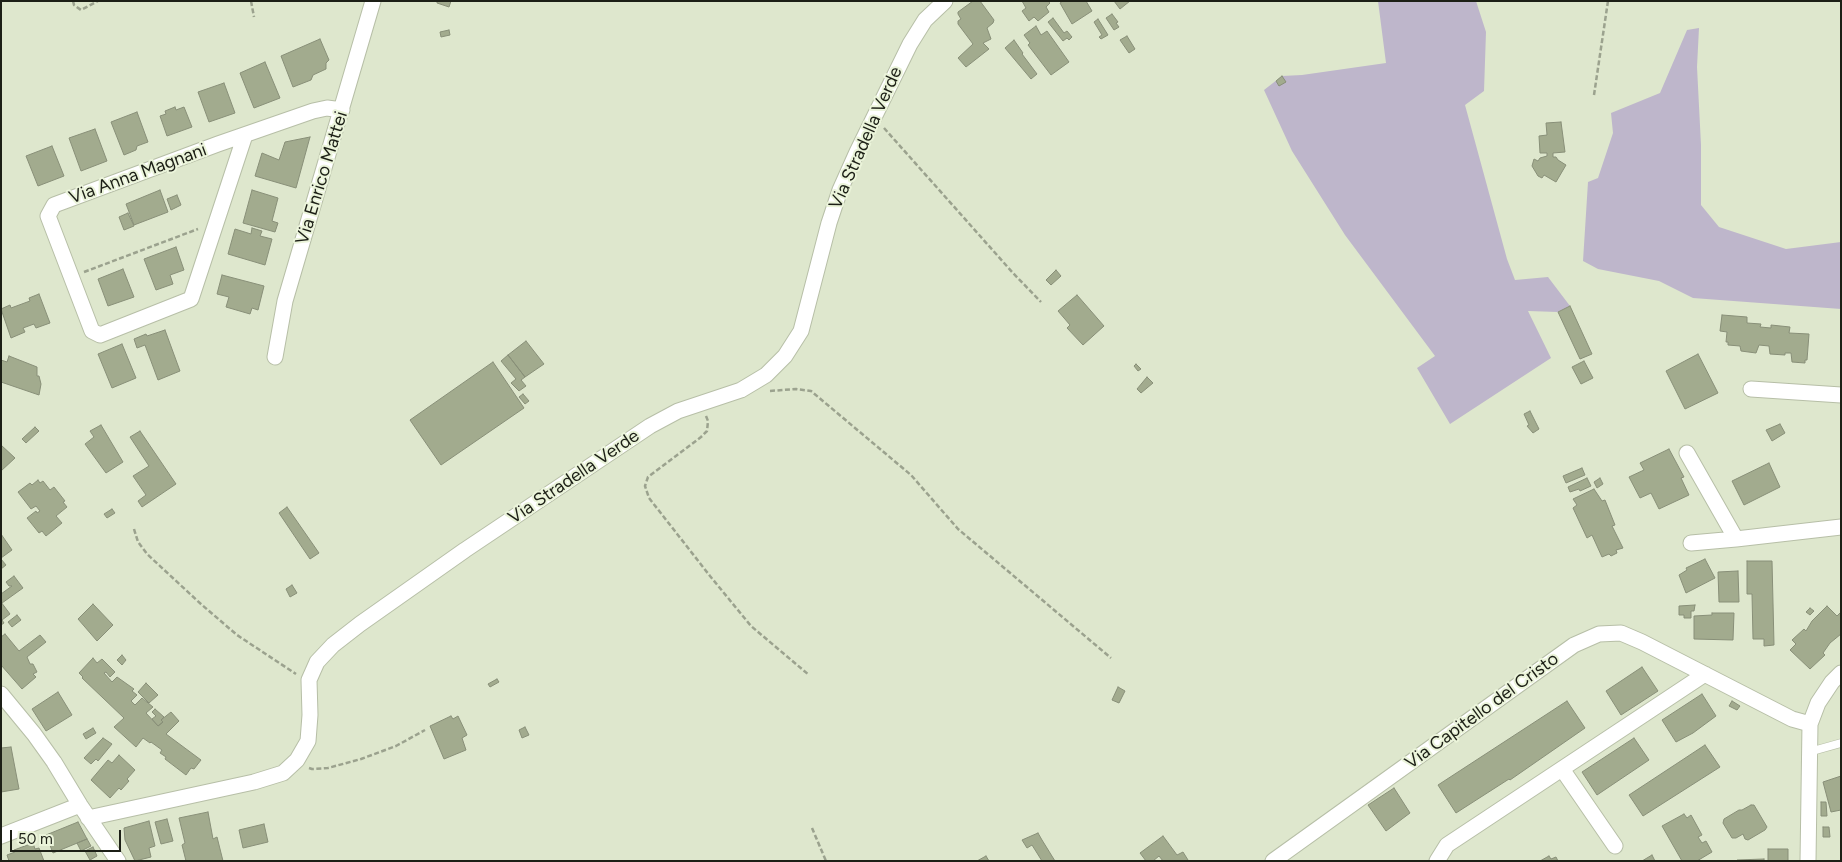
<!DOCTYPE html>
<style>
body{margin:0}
#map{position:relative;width:1842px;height:862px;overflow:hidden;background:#dee7cd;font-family:Figtree,sans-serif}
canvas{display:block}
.frame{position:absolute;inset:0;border:2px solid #1c1f16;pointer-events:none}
.scale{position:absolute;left:10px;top:830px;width:111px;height:22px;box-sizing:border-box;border:2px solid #1c1f16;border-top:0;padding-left:6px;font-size:15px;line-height:18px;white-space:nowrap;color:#1c1f16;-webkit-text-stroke:4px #ebf4da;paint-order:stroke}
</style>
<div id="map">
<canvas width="1842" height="862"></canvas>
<div class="frame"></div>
<div class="scale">50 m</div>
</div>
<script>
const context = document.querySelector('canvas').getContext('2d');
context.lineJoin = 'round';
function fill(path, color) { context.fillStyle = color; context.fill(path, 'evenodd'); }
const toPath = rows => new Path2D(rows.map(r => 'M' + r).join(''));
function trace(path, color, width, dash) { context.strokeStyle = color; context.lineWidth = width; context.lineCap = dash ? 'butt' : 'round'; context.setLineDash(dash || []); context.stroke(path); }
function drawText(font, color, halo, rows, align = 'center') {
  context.font = font + ' Figtree,sans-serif'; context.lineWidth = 4; context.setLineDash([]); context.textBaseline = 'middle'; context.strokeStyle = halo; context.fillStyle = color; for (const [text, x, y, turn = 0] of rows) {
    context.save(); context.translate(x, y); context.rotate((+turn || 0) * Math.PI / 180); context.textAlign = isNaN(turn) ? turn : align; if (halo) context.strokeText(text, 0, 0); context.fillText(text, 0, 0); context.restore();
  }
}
fill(toPath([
 [1378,1,1476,1,1486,32,1484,91,1465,105,1507,259,1515,280,1548,277,1570,306,1558,312,1528,311,1551,358,1450,424,1417,368,1435,356,1345,235,1292,151,1264,90,1282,76,1302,75,1386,63],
 [1699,28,1697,67,1701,145,1701,205,1719,227,1786,249,1841,242,1841,309,1693,298,1659,281,1598,269,1583,261,1588,182,1598,178,1613,133,1611,113,1660,93,1687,30]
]), '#beb6cb');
const building = toPath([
 [437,1,451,1,449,7,437,3,437,1],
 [973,1,980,1,994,20,993,23,987,28,991,39,983,43,989,49,966,67,958,58,973,44,958,24,958,21,961,19,958,14,958,12,973,1],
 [1022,1,1048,1,1050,3,1046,7,1049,12,1038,21,1034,17,1029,21,1022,11,1026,8,1022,1],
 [1063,1,1086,1,1092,11,1072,24,1060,3,1063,1],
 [1114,1,1130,1,1120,9,1114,1],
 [1112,14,1118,22,1116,23,1119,27,1114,30,1106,18,1112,14],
 [1053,18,1064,33,1067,31,1072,37,1069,40,1067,38,1063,41,1048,22,1053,18],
 [1098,19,1108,35,1101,39,1099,37,1102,35,1094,22,1098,19],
 [1036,26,1041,35,1047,31,1069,62,1051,75,1028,45,1030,43,1024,35,1036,26],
 [449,30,450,35,441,37,440,32,449,30],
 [1127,36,1135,49,1129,53,1120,40,1127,36],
 [320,39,329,60,326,63,326,69,313,75,311,80,293,87,281,56,320,39],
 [1014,40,1023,53,1022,54,1037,74,1031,79,1005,48,1014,40],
 [265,62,280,98,254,108,240,73,265,62],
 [1282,76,1286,82,1279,86,1276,81,1282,76],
 [224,83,235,113,209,122,198,92,224,83],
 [175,107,176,110,184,107,192,127,167,136,160,116,166,114,165,111,175,107],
 [137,112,148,142,137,146,136,150,124,155,111,122,137,112],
 [1561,122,1565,152,1553,153,1553,157,1556,157,1558,160,1566,165,1556,182,1544,175,1542,178,1538,176,1532,166,1534,159,1538,161,1540,158,1547,156,1547,153,1540,153,1539,136,1547,135,1546,123,1561,122],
 [95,129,107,161,81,171,69,138,95,129],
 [310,137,296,188,255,176,262,153,279,160,285,142,310,137],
 [52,146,64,176,38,186,26,156,52,146],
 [160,190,168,212,134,225,126,204,160,190],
 [252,190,278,198,272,221,278,223,275,232,243,223,252,190],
 [177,195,181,205,171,210,167,199,177,195],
 [128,213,134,226,124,230,119,217,128,213],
 [252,228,262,231,260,236,272,239,265,265,228,254,235,229,251,234,252,228],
 [176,247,184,270,170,275,173,284,156,290,144,259,176,247],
 [123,269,134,297,108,306,98,279,123,269],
 [1056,270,1061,276,1051,285,1046,280,1056,270],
 [222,275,264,286,258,310,252,308,250,314,226,307,229,297,217,294,222,275],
 [39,294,50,323,36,328,34,324,23,328,25,332,11,338,1,309,10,305,11,308,30,301,29,298,39,294],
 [1077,295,1104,326,1083,345,1067,328,1070,325,1058,311,1077,295],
 [1570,306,1592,354,1580,359,1558,312,1570,306],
 [1722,315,1747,317,1747,323,1761,324,1760,327,1771,328,1771,325,1790,327,1789,333,1809,334,1807,360,1805,360,1805,363,1792,362,1791,353,1785,353,1785,355,1770,354,1769,346,1759,345,1756,353,1741,351,1740,346,1728,345,1728,342,1726,342,1727,332,1720,331,1722,315],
 [165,330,180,371,158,380,145,345,137,348,134,339,146,334,147,336,165,330],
 [526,341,544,364,525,377,508,355,526,341],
 [122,344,136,378,112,388,98,354,122,344],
 [1698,354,1718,393,1685,409,1666,371,1698,354],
 [508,355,525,377,521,380,526,386,519,391,511,383,516,379,501,361,508,355],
 [9,356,37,367,37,376,39,376,41,384,39,395,1,382,1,360,7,362,9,356],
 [1584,361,1593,378,1581,384,1572,367,1584,361],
 [493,362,524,408,441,465,410,420,493,362],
 [1136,364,1141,369,1138,371,1134,366,1136,364],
 [1147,377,1153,383,1141,393,1137,389,1147,377],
 [523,394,529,401,525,404,519,397,523,394],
 [1530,411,1539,429,1533,433,1527,426,1529,425,1524,414,1530,411],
 [1780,424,1785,433,1772,441,1766,430,1780,424],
 [101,425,123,462,106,473,85,444,94,437,90,431,101,425],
 [35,427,39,431,26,443,22,439,35,427],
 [140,431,176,484,142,507,138,501,146,495,133,476,149,466,130,437,140,431],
 [1,445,15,458,1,471,1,445],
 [1669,449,1684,477,1681,478,1689,495,1659,509,1651,493,1640,498,1629,477,1644,470,1640,463,1669,449],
 [1769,463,1780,487,1744,505,1732,481,1769,463],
 [1582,468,1585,475,1566,483,1563,476,1582,468],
 [1587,478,1591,486,1580,491,1579,489,1570,492,1568,487,1587,478],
 [1600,478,1603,484,1597,488,1594,482,1600,478],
 [38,480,40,483,43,481,50,490,54,487,65,501,63,502,67,507,56,516,62,523,46,536,42,531,39,533,27,518,36,511,37,513,40,511,36,506,31,509,18,492,30,483,32,485,38,480],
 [1594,489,1602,501,1605,500,1615,525,1612,526,1623,548,1616,550,1617,553,1611,556,1609,554,1602,557,1592,535,1587,538,1573,508,1577,505,1573,499,1594,489],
 [287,507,319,553,310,559,279,513,287,507],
 [112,509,115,513,107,518,104,514,112,509],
 [1,534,12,550,1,558,1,534],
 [1,559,6,565,1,569,1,559],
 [1705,559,1715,578,1686,593,1679,575,1687,570,1686,568,1705,559],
 [1747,561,1772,561,1774,645,1764,646,1764,639,1753,639,1752,594,1747,594,1747,561],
 [1738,571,1739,602,1719,602,1718,572,1738,571],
 [14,576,23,588,2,603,1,594,12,586,9,586,6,582,14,576],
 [292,585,297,593,290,597,286,589,292,585],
 [1,602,10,614,2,620,4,623,1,625,1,602],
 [93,604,113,625,97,641,78,619,93,604],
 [1695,605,1694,611,1691,611,1691,618,1684,618,1684,615,1679,615,1679,606,1695,605],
 [1827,606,1837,616,1841,612,1841,634,1830,643,1823,653,1825,655,1810,669,1790,650,1796,644,1792,640,1804,629,1806,631,1812,621,1827,606],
 [1810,608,1814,611,1810,615,1806,612,1810,608],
 [1712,613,1734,613,1733,640,1694,639,1694,616,1712,615,1712,613],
 [17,615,21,620,12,627,8,622,17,615],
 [5,634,19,651,40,635,46,642,27,657,30,664,33,664,37,672,33,674,36,677,22,689,1,665,1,637,5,634],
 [122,655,126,660,122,665,117,660,122,655],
 [93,658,97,663,102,659,115,672,110,677,106,672,104,673,112,682,117,677,134,689,132,691,137,695,131,701,135,705,142,698,153,707,146,713,158,726,163,722,161,720,171,712,179,721,166,734,201,760,194,769,191,768,186,775,165,759,166,757,160,753,162,750,151,742,150,743,143,738,136,747,114,727,124,718,82,678,83,677,79,673,93,658],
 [1642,667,1658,691,1621,715,1606,691,1642,667],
 [497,679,499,682,490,687,488,684,497,679],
 [146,683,158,695,149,703,138,692,146,683],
 [1118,687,1125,691,1119,703,1112,700,1118,687],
 [58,692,72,715,46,731,32,709,58,692],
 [1702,694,1716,716,1693,733,1676,742,1662,720,1702,694],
 [1567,701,1585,728,1510,780,1509,779,1456,813,1438,785,1567,701],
 [1732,701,1740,706,1737,710,1729,706,1732,701],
 [155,709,164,717,161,720,163,722,158,726,152,719,156,716,152,712,155,709],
 [451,716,453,719,458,716,467,735,462,738,466,750,444,759,430,726,451,716],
 [525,727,529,735,522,738,519,730,525,727],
 [93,728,96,733,86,739,83,734,93,728],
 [103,738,112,744,98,761,96,759,91,764,84,758,103,738],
 [1634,738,1649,760,1597,795,1582,772,1634,738],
 [1705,745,1720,767,1643,816,1629,795,1705,745],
 [11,747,19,789,1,792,1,748,11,747],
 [119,755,135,770,127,779,129,781,121,790,119,788,110,798,91,780,108,760,112,763,119,755],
 [1841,776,1841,810,1831,812,1823,782,1841,776],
 [1394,788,1410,813,1386,831,1368,805,1394,788],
 [1821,802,1826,802,1827,816,1821,816,1821,802],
 [1751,805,1754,805,1767,827,1765,830,1748,840,1745,839,1743,834,1736,838,1732,838,1723,823,1724,819,1739,810,1742,810,1751,805],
 [208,812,213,839,217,837,223,861,186,861,182,845,185,843,179,818,208,812],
 [1684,814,1687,818,1691,815,1702,835,1698,837,1702,843,1706,841,1712,852,1697,861,1682,861,1662,826,1684,814],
 [167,819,173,841,161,844,155,822,167,819],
 [149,821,155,846,149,848,151,857,135,861,125,840,124,828,149,821],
 [78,822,87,839,53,853,46,835,78,822],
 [264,824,268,842,243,848,239,830,264,824],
 [1823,827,1829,827,1830,837,1823,837,1823,827],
 [1038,833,1042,840,1055,861,1042,861,1032,845,1027,848,1022,840,1038,833],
 [1163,836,1177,855,1183,852,1188,860,1187,861,1163,861,1159,856,1153,861,1146,861,1140,853,1163,836],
 [87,839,91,846,81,851,77,843,87,839],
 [33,843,35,849,39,848,44,861,9,861,7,855,15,852,14,850,33,843],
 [93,847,97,856,90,860,85,851,93,847],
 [1768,849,1788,849,1788,861,1768,861,1768,849],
 [1652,855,1655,861,1642,861,1652,855],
 [986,856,989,861,977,861,986,856],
 [1549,856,1551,859,1556,857,1558,861,1540,861,1549,856],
 [1764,859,1764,861,1737,861,1737,860,1764,859]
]);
fill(building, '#a2ab8e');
trace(building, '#888f78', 1);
const lane = toPath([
 [1809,752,1841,743]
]);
const street = toPath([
 [245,135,191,299,100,335,92,331,48,216,54,205,218,144,313,111,327,108,342,110],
 [275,357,285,301,373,1],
 [1751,389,1841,395],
 [1687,453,1736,539],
 [1691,543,1736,539,1841,527],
 [1,694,34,734,54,762,80,805,118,861],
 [1562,769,1615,846],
 [88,818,254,782,283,773,297,760,308,741,310,715,309,680,317,662,333,645,360,624,465,550,650,426,678,411,741,390,766,375,785,356,801,331,829,223,840,190,857,152,910,44,925,20,945,1],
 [1,836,80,805],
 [1273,861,1574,645,1599,634,1621,633,1642,642,1792,719,1810,724],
 [1437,861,1447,845,1705,674],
 [1808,861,1810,724,1818,703,1832,682,1841,673]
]);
trace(lane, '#b7bfa7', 9);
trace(street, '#b7bfa7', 17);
trace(toPath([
 [73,1,74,5,81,10,98,1],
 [251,1,254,17],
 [1594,95,1608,1],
 [884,128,1013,273,1041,302],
 [84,272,198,229],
 [770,391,796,389,811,391,911,475,958,529,1111,658],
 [706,416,708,421,707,431,701,437,648,477,645,486,649,498,710,576,751,626,809,675],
 [134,529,138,542,147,554,202,605,237,635,296,674],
 [309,768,312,769,328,768,361,759,396,746,425,730],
 [812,828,826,861]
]), '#9ba28e', 2.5, [5, 2.5]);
trace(lane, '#fff', 8);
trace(street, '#fff', 15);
drawText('18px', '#1c1f16', '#ebf4da', [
 ["Via Stradella Verde",866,138,-66],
 ["Via Anna Magnani",138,174,-20],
 ["Via Enrico Mattei",322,178,-73],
 ["Via Stradella Verde",574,477,-34],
 ["Via Capitello del Cristo",1482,711,-36]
]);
</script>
